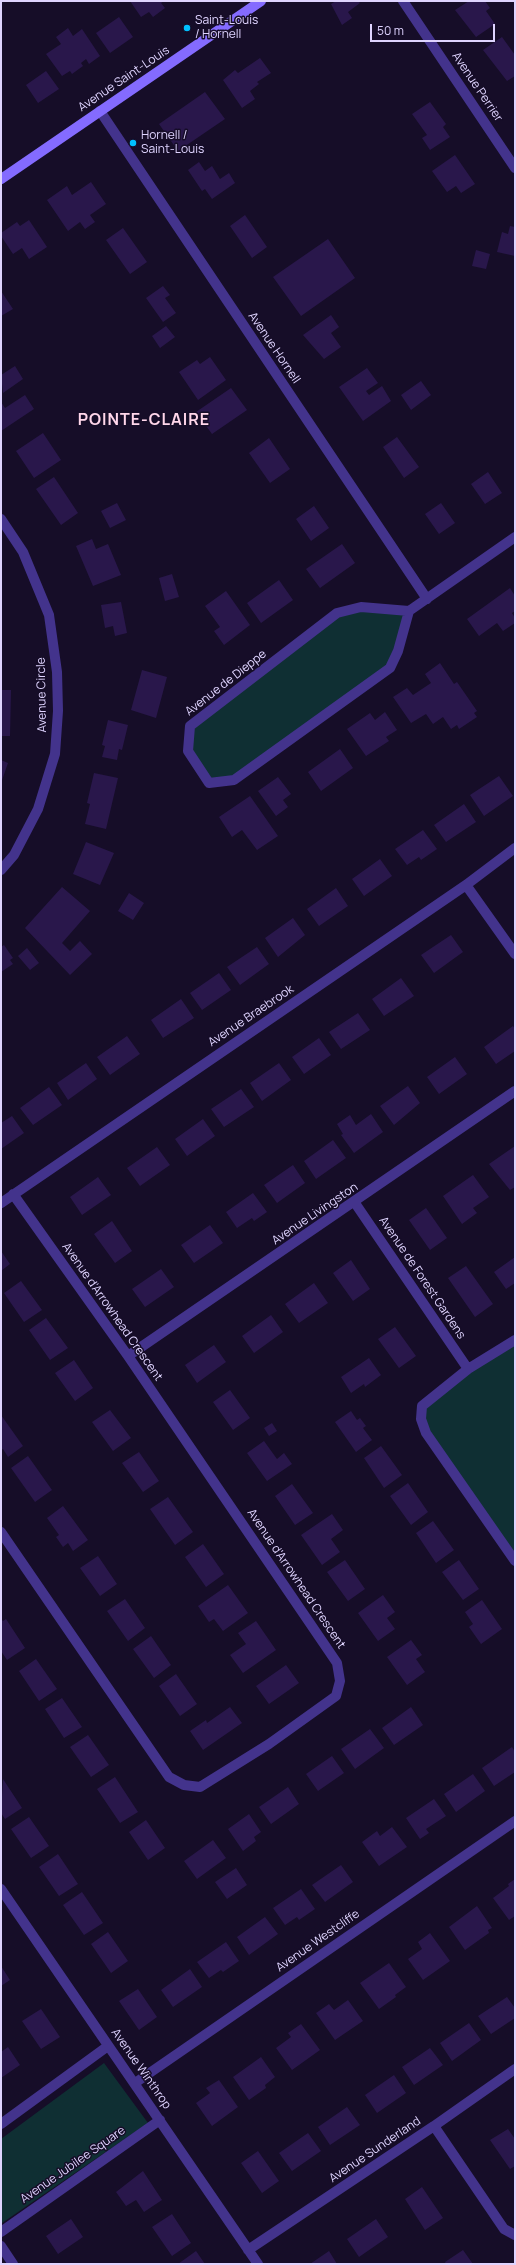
<!DOCTYPE html>
<style>
body{margin:0}
#map{position:relative;width:516px;height:2265px;overflow:hidden;background:#160d28;font-family:Manrope,sans-serif}
canvas{display:block}
.frame{position:absolute;inset:0;border:2px solid #dfd4ff;pointer-events:none}
.scale{position:absolute;left:370px;top:24px;width:125px;height:18px;box-sizing:border-box;border:2px solid #dfd4ff;border-top:0;padding-left:5px;font-size:12px;line-height:14px;white-space:nowrap;color:#dfd4ff;-webkit-text-stroke:3px #160d28;paint-order:stroke}
</style>
<div id="map">
<canvas width="516" height="2265"></canvas>
<div class="frame"></div>
<div class="scale">50 m</div>
</div>
<script>
const context = document.querySelector('canvas').getContext('2d');
context.lineJoin = 'round';
function fill(path, color) { context.fillStyle = color; context.fill(path, 'evenodd'); }
const toPath = rows => new Path2D(rows.map(r => 'M' + r).join(''));
function trace(path, color, width, dash) { context.strokeStyle = color; context.lineWidth = width; context.lineCap = dash ? 'butt' : 'round'; context.setLineDash(dash || []); context.stroke(path); }
function drawText(font, color, halo, rows, align = 'center') {
  context.font = font + ' Manrope,sans-serif'; context.lineWidth = 3; context.setLineDash([]); context.textBaseline = 'middle'; context.strokeStyle = halo; context.fillStyle = color; for (const [text, x, y, turn = 0] of rows) {
    context.save(); context.translate(x, y); context.rotate((+turn || 0) * Math.PI / 180); context.textAlign = isNaN(turn) ? turn : align; if (halo) context.strokeText(text, 0, 0); context.fillText(text, 0, 0); context.restore();
  }
}
fill(toPath([
 [361,607,409,611,390,668,234,780,209,783,188,751,190,726,337,613],
 [515,1340,515,1561,426,1433,422,1406],
 [104,2063,148,2123,2,2223,1,2139]
]), '#0f2f33');
fill(toPath([
 [130,1,164,1,161,3,165,8,153,17,149,12,141,17],
 [336,1,358,1,360,3,348,12,352,18,342,25,331,4],
 [469,1,485,1,490,8,486,11,495,24,476,37,455,10],
 [119,17,133,37,110,53,96,33],
 [68,28,73,36,82,29,100,56,89,64,86,59,81,63,83,66,72,74,70,71,62,76,46,54,61,44,56,37],
 [502,37,515,55,515,76,507,81,483,50],
 [260,58,271,73,257,82,259,84,250,91,255,99,242,108,223,80,235,70,238,73],
 [46,71,59,89,38,103,26,85],
 [205,92,225,119,178,151,159,124],
 [430,102,446,124,443,127,450,137,430,150,422,138,427,135,412,114],
 [455,155,475,184,461,193,456,186,447,192,432,171],
 [199,162,205,171,212,166,220,179,229,173,235,183,212,199,205,189,202,191,188,170],
 [91,182,106,204,90,215,95,222,85,229,80,222,68,231,47,200,67,186,72,195],
 [245,215,267,247,252,258,230,226],
 [29,220,47,247,29,259,22,248,13,254,1,236,1,233,17,222,20,226],
 [510,226,515,227,515,256,497,252,502,232,508,234],
 [123,228,147,262,130,274,106,240],
 [328,239,355,278,301,316,273,277],
 [476,250,490,254,486,269,472,266],
 [163,286,170,295,165,298,176,313,163,322,146,298],
 [1,291,13,309,1,316],
 [331,315,339,327,331,333,341,347,324,359,303,335],
 [166,326,175,337,160,348,152,336],
 [210,357,226,380,198,400,179,372,197,360,200,364],
 [15,366,23,379,3,393,1,375],
 [367,368,378,383,366,391,369,395,382,386,391,401,363,421,339,387],
 [421,381,431,395,411,410,401,395],
 [231,388,247,410,212,434,196,412],
 [25,395,34,409,1,431,1,402,5,408],
 [43,433,61,460,34,478,16,451],
 [397,437,419,467,404,478,383,447],
 [269,438,290,469,270,483,249,453],
 [488,472,502,493,485,504,471,484],
 [54,477,78,513,61,525,36,489],
 [117,503,126,520,110,528,101,511],
 [441,503,455,523,439,534,425,514],
 [314,506,329,528,311,541,296,519],
 [92,539,96,549,108,544,121,575,93,586,76,546],
 [342,544,355,563,320,588,306,569],
 [172,574,179,597,165,601,159,578],
 [279,580,293,600,261,623,247,603],
 [510,588,515,596,515,611,512,613,515,618,515,623,503,631,497,623,479,636,467,619],
 [226,591,250,625,224,645,214,631,220,627,205,606],
 [121,602,127,633,115,636,113,626,105,628,101,605],
 [440,663,454,684,457,682,477,711,474,713,477,717,459,729,457,725,451,729,443,717,433,724,426,714,411,723,393,697,407,688,413,695,431,683,425,674],
 [142,670,167,677,156,718,131,710],
 [1,690,11,690,10,736,1,736],
 [385,712,397,730,386,737,389,741,366,756,347,729,370,713,375,720],
 [108,720,128,725,122,750,119,749,117,760,102,757,105,746,102,745],
 [340,749,353,768,321,791,308,772],
 [1,760,8,763,1,783],
 [94,773,118,778,106,829,85,824,90,804,87,803],
 [499,776,513,796,484,816,470,795],
 [278,777,291,794,283,800,288,807,276,816,258,791],
 [250,796,278,836,257,850,242,830,232,837,219,817],
 [464,804,476,822,446,842,434,825],
 [423,830,437,849,421,860,419,857,407,865,395,849],
 [86,842,114,853,100,885,73,874],
 [380,859,392,876,364,896,352,879],
 [62,887,90,911,62,943,70,951,80,941,92,954,70,975,25,928],
 [336,888,348,906,319,926,307,909],
 [129,893,144,903,133,920,118,911],
 [293,918,305,935,278,957,265,938],
 [451,935,463,952,434,973,421,955],
 [4,945,13,958,10,960,13,964,1,972,1,947],
 [257,947,269,964,240,985,227,967],
 [27,948,39,963,30,970,18,956],
 [219,973,231,990,202,1010,190,993],
 [401,978,414,996,384,1016,372,999],
 [181,999,194,1018,163,1038,151,1020],
 [358,1013,370,1030,341,1049,329,1032],
 [513,1026,515,1029,515,1051,496,1064,484,1047],
 [127,1036,140,1054,110,1075,97,1057],
 [319,1038,331,1055,304,1074,292,1057],
 [455,1057,467,1074,439,1094,427,1077],
 [86,1063,97,1079,68,1100,57,1083],
 [279,1063,291,1080,262,1101,250,1083],
 [408,1086,420,1103,394,1125,380,1106],
 [49,1087,62,1105,33,1125,20,1108],
 [241,1089,254,1107,224,1127,211,1109],
 [371,1114,383,1132,354,1153,341,1135,343,1134,337,1124,350,1115,356,1125],
 [12,1116,24,1133,1,1149,1,1123],
 [203,1119,215,1136,187,1156,175,1139],
 [333,1140,346,1158,316,1179,304,1161],
 [515,1146,515,1187,510,1190,489,1164],
 [157,1147,170,1165,140,1186,127,1168],
 [293,1165,305,1183,277,1203,264,1185],
 [473,1175,489,1197,473,1208,477,1213,462,1224,443,1196],
 [98,1177,111,1195,82,1215,70,1197],
 [253,1193,267,1212,254,1221,252,1218,237,1228,226,1212],
 [426,1208,447,1238,430,1250,409,1220],
 [112,1221,132,1251,115,1263,94,1234],
 [210,1225,223,1243,194,1263,181,1245],
 [1,1251,10,1264,1,1271],
 [515,1257,515,1283,506,1289,494,1272],
 [351,1260,370,1289,353,1301,333,1273],
 [466,1266,493,1304,475,1317,448,1278],
 [161,1269,174,1287,145,1307,132,1289],
 [21,1281,42,1310,24,1322,4,1293],
 [314,1283,328,1303,299,1323,285,1304],
 [271,1315,283,1332,254,1353,242,1336],
 [46,1318,68,1348,50,1360,29,1330],
 [395,1327,416,1356,399,1368,378,1339],
 [214,1345,226,1362,197,1383,185,1365],
 [369,1358,381,1375,365,1387,364,1384,351,1393,341,1377],
 [74,1360,93,1388,75,1401,55,1373],
 [230,1390,250,1418,233,1430,213,1402],
 [110,1410,131,1438,113,1451,92,1422],
 [351,1411,357,1420,360,1418,366,1426,363,1428,372,1440,356,1452,335,1422],
 [1,1415,23,1446,8,1457,3,1449,1,1450],
 [272,1423,277,1431,269,1436,264,1428],
 [264,1441,277,1459,284,1453,292,1464,267,1481,247,1453],
 [381,1446,402,1475,384,1488,364,1458],
 [139,1452,159,1481,143,1492,122,1463],
 [28,1456,52,1490,35,1502,11,1468],
 [408,1483,428,1512,411,1525,390,1496],
 [292,1484,313,1513,295,1525,275,1496],
 [168,1497,193,1532,175,1545,150,1509],
 [63,1506,88,1540,73,1551,68,1543,63,1547,56,1537,59,1535,47,1518],
 [332,1514,343,1530,331,1539,340,1552,322,1565,301,1535],
 [433,1521,454,1550,436,1563,416,1533],
 [203,1544,224,1574,206,1587,185,1557],
 [98,1556,117,1584,100,1596,80,1568],
 [345,1560,365,1589,348,1601,327,1572],
 [459,1560,479,1589,463,1600,442,1572],
 [228,1585,248,1613,223,1631,214,1619,209,1622,198,1606],
 [383,1595,395,1612,387,1618,395,1629,378,1641,358,1613],
 [125,1599,145,1628,128,1641,107,1611],
 [482,1600,502,1629,481,1644,469,1627,473,1624,465,1612],
 [1,1619,3,1621,6,1619,25,1648,7,1660,1,1651],
 [256,1621,276,1650,243,1673,230,1655,246,1644,238,1633],
 [151,1636,171,1665,154,1678,133,1649],
 [411,1640,422,1655,416,1659,425,1672,407,1685,387,1657],
 [36,1659,57,1689,39,1701,19,1671],
 [286,1665,299,1683,269,1704,256,1686],
 [176,1674,197,1704,180,1716,159,1686],
 [62,1698,82,1727,64,1738,45,1709],
 [230,1707,242,1723,203,1750,190,1731,206,1720,207,1723],
 [411,1707,423,1725,394,1745,382,1728],
 [370,1729,384,1748,355,1769,341,1749],
 [88,1735,109,1765,91,1777,70,1747],
 [512,1747,515,1752,515,1772,494,1786,482,1768],
 [332,1756,344,1773,318,1791,306,1774],
 [473,1774,485,1791,456,1812,444,1794],
 [115,1777,138,1812,120,1823,97,1789],
 [3,1779,22,1808,5,1819,1,1813],
 [288,1787,299,1804,271,1824,259,1807],
 [434,1799,446,1816,426,1829,429,1833,420,1839,406,1818],
 [249,1814,261,1832,254,1837,256,1841,243,1851,228,1829],
 [29,1817,49,1846,31,1858,11,1829],
 [146,1820,165,1848,148,1860,129,1832],
 [392,1827,407,1847,379,1866,362,1842,377,1831,380,1836],
 [213,1840,226,1858,197,1879,184,1861],
 [58,1854,78,1884,59,1896,39,1867],
 [341,1865,353,1882,325,1902,312,1885],
 [236,1868,247,1885,227,1899,215,1882],
 [515,1879,515,1916,509,1920,493,1898,509,1886,508,1884],
 [301,1889,315,1909,299,1920,297,1917,285,1925,273,1908],
 [82,1892,103,1923,84,1935,63,1905],
 [477,1906,492,1928,488,1930,489,1933,465,1950,449,1927],
 [265,1917,278,1934,249,1955,237,1937],
 [108,1932,128,1961,111,1973,91,1944],
 [430,1933,450,1961,423,1980,408,1959,422,1949,418,1942],
 [226,1942,239,1961,223,1972,221,1970,209,1978,197,1962],
 [389,1963,406,1987,395,1995,396,1997,379,2009,360,1983],
 [1,1966,10,1980,1,1986],
 [190,1969,202,1987,173,2007,161,1990],
 [138,1989,157,2017,139,2030,119,2001],
 [507,1997,515,2008,515,2018,491,2034,478,2016],
 [348,2000,363,2021,335,2040,316,2013,329,2004,334,2010],
 [41,2009,60,2037,41,2049,22,2021],
 [469,2023,481,2040,452,2061,440,2043],
 [301,2024,320,2050,292,2070,276,2048,291,2037,288,2033],
 [8,2047,20,2065,1,2078,1,2052],
 [430,2048,443,2065,414,2085,402,2067],
 [261,2057,275,2077,265,2085,266,2088,249,2100,233,2077],
 [394,2075,406,2093,377,2113,365,2095],
 [219,2080,238,2107,212,2126,196,2103,210,2093,206,2088],
 [347,2107,360,2125,330,2145,318,2127],
 [508,2129,515,2139,515,2166,510,2169,490,2140],
 [308,2133,321,2151,292,2171,279,2153],
 [258,2151,279,2181,262,2193,241,2163],
 [143,2171,162,2200,144,2212,136,2200,126,2206,116,2192],
 [422,2187,443,2218,425,2230,405,2199],
 [172,2214,191,2243,172,2256,152,2227],
 [71,2219,83,2237,58,2254,46,2236],
 [376,2219,388,2237,359,2257,347,2239],
 [463,2250,473,2264,446,2264,445,2262],
 [196,2251,205,2264,178,2264],
 [329,2251,337,2264,310,2264]
]), '#29174b');
trace(toPath([
 [403,1,515,168],
 [100,111,427,599],
 [1,519,23,552,49,615,57,672,58,711,55,754,38,809,14,855,1,870],
 [409,611,398,651,390,668,234,780,209,783,188,751,190,726,337,613,361,607,409,611,515,537],
 [466,885,515,954],
 [1,1203,466,885,515,848],
 [355,1203,468,1369],
 [515,1340,468,1369,422,1406,421,1419,426,1433,515,1561],
 [128,1356,515,1091],
 [1,1532,169,1777,184,1785,200,1787,269,1744,336,1696,340,1681,337,1663,128,1356,13,1194],
 [1,1889,258,2264],
 [135,2083,515,1821],
 [1,2124,108,2046],
 [434,2126,504,2229,515,2235],
 [1,2232,160,2120],
 [1,2246,13,2264],
 [248,2250,434,2126,515,2069]
]), '#43338c', 10);
trace(toPath([
 [1,179,261,1]
]), '#846bff', 10);
for (const [x, y, r, color] of [
 [187,28,4,"#00c0ff"],
 [133,143,4,"#00c0ff"]
]) { const dot = new Path2D(); dot.arc(x, y, r, 0, 2 * Math.PI); context.fillStyle = color; context.fill(dot); trace(dot, '#160d28', 1.5); }
drawText('12px', '#dfd4ff', '#160d28', [
 ["Saint-Louis",195,21],
 ["/ Hornell",195,35],
 ["Hornell /",141,136],
 ["Saint-Louis",141,150]
], 'left');
drawText('12px', '#dfd4ff', '#160d28', [
 ["Avenue Saint-Louis",124,79,-34],
 ["Avenue Perrier",477,87,56],
 ["Avenue Hornell",274,348,56],
 ["Avenue de Dieppe",226,683,-38],
 ["Avenue Circle",42,695,-91],
 ["Avenue Braebrook",251,1016,-34],
 ["Avenue Livingston",315,1214,-34],
 ["Avenue de Forest Gardens",422,1278,56],
 ["Avenue d'Arrowhead Crescent",112,1312,55],
 ["Avenue d'Arrowhead Crescent",296,1579,56],
 ["Avenue Westcliffe",318,1941,-35],
 ["Avenue Winthrop",141,2069,55],
 ["Avenue Sunderland",375,2150,-34],
 ["Avenue Jubilee Square",73,2165,-35]
]);
context.letterSpacing = '1px';
drawText('bold 16px', '#ffd6ea', '#160d28', [
 ["POINTE-CLAIRE",144,421]
]);
context.letterSpacing = '0px';
</script>
